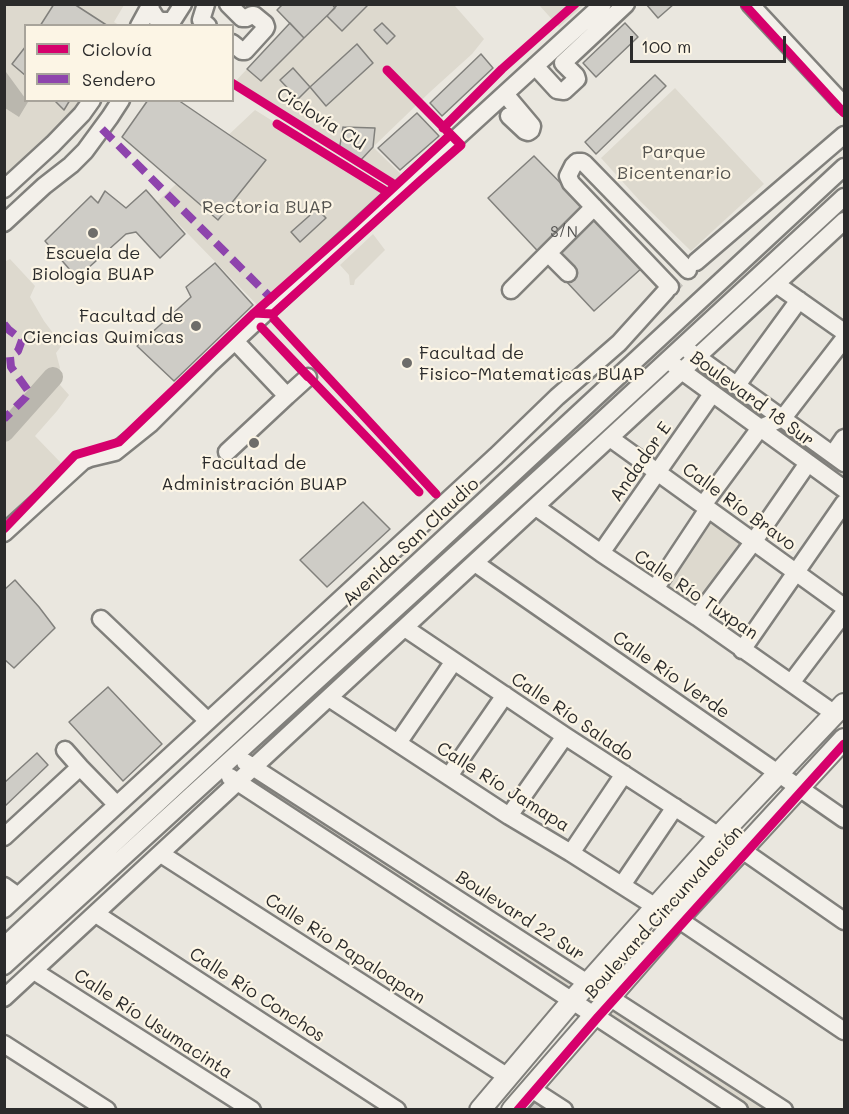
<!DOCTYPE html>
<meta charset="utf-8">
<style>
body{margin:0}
#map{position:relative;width:849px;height:1114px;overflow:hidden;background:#eae7df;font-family:Mali,sans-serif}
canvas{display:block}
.frame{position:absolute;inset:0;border:6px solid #2b2b2b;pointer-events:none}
.legend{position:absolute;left:24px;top:24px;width:210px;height:78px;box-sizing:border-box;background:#fcf5e5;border:2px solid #a8a49b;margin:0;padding:8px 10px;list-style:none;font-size:18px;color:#2b2b2b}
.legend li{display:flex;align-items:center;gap:12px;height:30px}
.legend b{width:30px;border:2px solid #a8a49b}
.scale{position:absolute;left:630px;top:36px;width:156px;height:27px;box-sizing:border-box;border:3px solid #2b2b2b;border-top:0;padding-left:8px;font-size:18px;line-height:21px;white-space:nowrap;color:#2b2b2b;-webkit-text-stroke:4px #fcf5e5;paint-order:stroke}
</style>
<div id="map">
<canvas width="849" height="1114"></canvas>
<div class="frame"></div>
<ul class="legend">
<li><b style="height:8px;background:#d6006c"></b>Ciclovía</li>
<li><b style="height:8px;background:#8e44ad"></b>Sendero</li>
</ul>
<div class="scale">100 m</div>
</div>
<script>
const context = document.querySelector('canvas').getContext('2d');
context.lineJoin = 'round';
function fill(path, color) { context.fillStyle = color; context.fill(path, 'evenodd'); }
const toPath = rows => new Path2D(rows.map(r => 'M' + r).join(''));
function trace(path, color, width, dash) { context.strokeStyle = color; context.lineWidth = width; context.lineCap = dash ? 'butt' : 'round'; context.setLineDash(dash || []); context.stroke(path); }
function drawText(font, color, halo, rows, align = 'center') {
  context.font = font + ' Mali,sans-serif'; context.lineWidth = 4.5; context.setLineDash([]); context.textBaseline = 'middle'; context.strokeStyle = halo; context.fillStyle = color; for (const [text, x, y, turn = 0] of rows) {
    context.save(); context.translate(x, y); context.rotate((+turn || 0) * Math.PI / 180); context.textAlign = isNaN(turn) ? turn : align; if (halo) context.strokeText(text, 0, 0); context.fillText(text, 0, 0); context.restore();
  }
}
fill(toPath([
 [5,5,124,5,114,22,119,25,26,26,26,100,80,101,61,129,5,183],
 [369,5,456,5,455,6,484,39,472,54,430,92,373,147,409,182,402,189,233,84,247,69,261,80,327,16,342,31],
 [357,45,373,63,326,105,310,87],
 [293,68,310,87,298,99,280,80],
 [539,5,584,5,559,27],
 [675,88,764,184,691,251,640,201,601,158],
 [255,110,393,196,265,313,157,202],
 [373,234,385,250,355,280,354,285,350,285,349,275,340,265],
 [10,259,35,286,30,297,44,321,62,345,56,353,60,368,53,377,69,395,57,411,35,436,63,465,5,526,4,262],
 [698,357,844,463,844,489,682,372],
 [708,514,748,543,701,609,661,581],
 [254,768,591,987,576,1004,238,783],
 [608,998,783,1109,738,1109,593,1014]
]), '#ddd9ce');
fill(toPath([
 [6,72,25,98,26,100,28,102,19,117,5,108,4,74]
]), '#bab7ae');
trace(toPath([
 [4,432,53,377]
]), '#bab7ae', 20);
const building = toPath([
 [54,4,74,4,108,26,40,26,54,4],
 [283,4,332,4,335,8,304,38,277,10,283,4],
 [338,4,369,4,342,31,327,16,338,4],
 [646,4,674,4,658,18,646,4],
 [290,23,304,38,261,81,247,69,290,23],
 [382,23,395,36,387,44,374,30,382,23],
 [625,23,638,37,596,77,583,63,625,23],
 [357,44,373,63,326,106,310,87,357,44],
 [26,46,26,76,12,64,26,46],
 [481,54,493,68,442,116,430,103,481,54],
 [293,68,310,87,298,99,280,80,293,68],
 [655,75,666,86,596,154,585,142,655,75],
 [54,100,70,100,64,110,54,100],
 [148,100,178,100,266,160,218,220,122,137,148,100],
 [417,113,439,136,400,170,378,148,417,113],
 [343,127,375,128,373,147,359,162,339,151,343,127],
 [534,156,643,267,594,311,488,198,534,156],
 [146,190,185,234,160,258,136,232,126,234,77,278,45,241,91,196,98,203,105,191,126,208,146,190],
 [317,209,326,218,300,242,291,232,317,209],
 [215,263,253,305,174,381,137,346,191,297,186,287,215,263],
 [363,502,390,529,327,587,300,560,363,502],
 [15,580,39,607,55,628,14,668,4,659,4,590,15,580],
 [108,687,162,744,123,781,69,722,108,687],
 [37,753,48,765,4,807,4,783,37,753],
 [535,1102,545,1110,528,1110,535,1102]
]);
fill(building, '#ceccc6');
trace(building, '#81807c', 1.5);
trace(toPath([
 [666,291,696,262]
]), '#c4c1bb', 16, [16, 8]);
const minor = toPath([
 [206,4,201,20,208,26],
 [228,4,242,18,246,18,252,15,254,15,265,24,266,27,265,29,245,51,242,51,232,43],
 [750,4,844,105],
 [149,7,156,18,161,21,172,21],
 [139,26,151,4],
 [169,26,183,4],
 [535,66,557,90,564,91,577,79,576,76,563,63,626,4],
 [505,94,532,126,531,130,528,132,525,131,509,116],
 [4,189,53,144,82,114,92,100],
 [4,223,44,186,71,165,85,151,110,117,121,100],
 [548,253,568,273],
 [696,262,844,135],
 [776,284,844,332],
 [670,287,571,183,568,176,573,166,577,162,582,162,585,164,688,270],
 [511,290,594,207],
 [689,351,844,463],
 [675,366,844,489],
 [737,385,799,300],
 [287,396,308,377],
 [610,438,844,607],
 [227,452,287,396,235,341],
 [833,454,844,438],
 [703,505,760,428,783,418,844,339],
 [536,507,601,553,697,617,835,714],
 [4,533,83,461,90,458,115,452,150,424,209,365,265,313,603,4],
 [601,553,712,394],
 [475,563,844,819],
 [655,589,708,509],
 [697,617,754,541,808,463],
 [101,619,208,721],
 [405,628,565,736,719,836],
 [742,650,844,503],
 [791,683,844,613],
 [329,698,509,816,571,853,656,907],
 [398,743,454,661],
 [65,750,80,767,117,805],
 [245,762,784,1110],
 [449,776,505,695],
 [230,777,739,1110],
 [509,816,565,736],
 [4,837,80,767],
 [742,850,844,921],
 [571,853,624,774],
 [161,854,508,1077],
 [622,885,675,807],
 [4,886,18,896],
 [4,909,496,456,557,397,619,343,666,291],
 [96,914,397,1110],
 [678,919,844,1031],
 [4,946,844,167],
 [4,966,594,428,844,197],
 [34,971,252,1110],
 [4,998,844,221],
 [4,1044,107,1110],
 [530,1088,564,1110]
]);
const major = toPath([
 [480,1110,572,1001,719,836,844,704],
 [512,1110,678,919,844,739]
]);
trace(minor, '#81807c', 21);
trace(major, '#81807c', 24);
trace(minor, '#f3f0ea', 16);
trace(major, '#f3f0ea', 20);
trace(toPath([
 [102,129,274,301],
 [4,324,9,330,22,340,18,351,10,357,11,367,29,392,26,397,4,419]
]), '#8e44ad', 8, [15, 8]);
trace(toPath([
 [744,4,844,113],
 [232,83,392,183],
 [277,124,384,190],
 [443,128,502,69,575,4],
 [254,313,273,314,420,181,461,145,387,70],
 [274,319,436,494],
 [308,377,261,327,419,492],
 [4,529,75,455,119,442,254,313,351,227,450,135],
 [518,1110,598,1017,844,744]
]), '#d6006c', 9);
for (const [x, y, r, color] of [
 [93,233,6,"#6e6d6a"],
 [196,326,6,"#6e6d6a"],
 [407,363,6,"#6e6d6a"],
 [254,443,6,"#6e6d6a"]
]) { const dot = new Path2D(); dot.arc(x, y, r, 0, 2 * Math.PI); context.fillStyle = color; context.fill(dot); trace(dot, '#fcf5e5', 2); }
drawText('15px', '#545352', null, [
 ["S/N",564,232]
]);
drawText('18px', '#2b2b2b', '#fcf5e5', [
 ["Ciclovía CU",321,119,32],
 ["Boulevard 18 Sur",752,399,36],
 ["Andador E",641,462,-55],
 ["Calle Río Bravo",739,507,36],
 ["Avenida San Claudio",411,542,-43],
 ["Calle Río Tuxpan",696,595,34],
 ["Calle Río Verde",671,675,35],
 ["Calle Río Salado",572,717,34],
 ["Calle Río Jamapa",503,787,32],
 ["Boulevard Circunvalación",664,912,-48],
 ["Boulevard 22 Sur",520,916,33],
 ["Calle Río Papaloapan",345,949,33],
 ["Calle Río Conchos",257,995,33],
 ["Calle Río Usumacinta",153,1024,33]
]);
drawText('18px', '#555450', '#fcf5e5', [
 ["Parque",674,152],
 ["Bicentenario",674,173],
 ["Rectoria BUAP",267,207]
]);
drawText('18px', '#2b2b2b', '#fcf5e5', [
 ["Escuela de",93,253],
 ["Biologia BUAP",93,274],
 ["Facultad de",184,316,"right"],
 ["Ciencias Quimicas",184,337,"right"],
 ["Facultad de",419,353,"left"],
 ["Fisico-Matematicas BUAP",419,374,"left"],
 ["Facultad de",254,463],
 ["Administración BUAP",254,484]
]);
</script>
